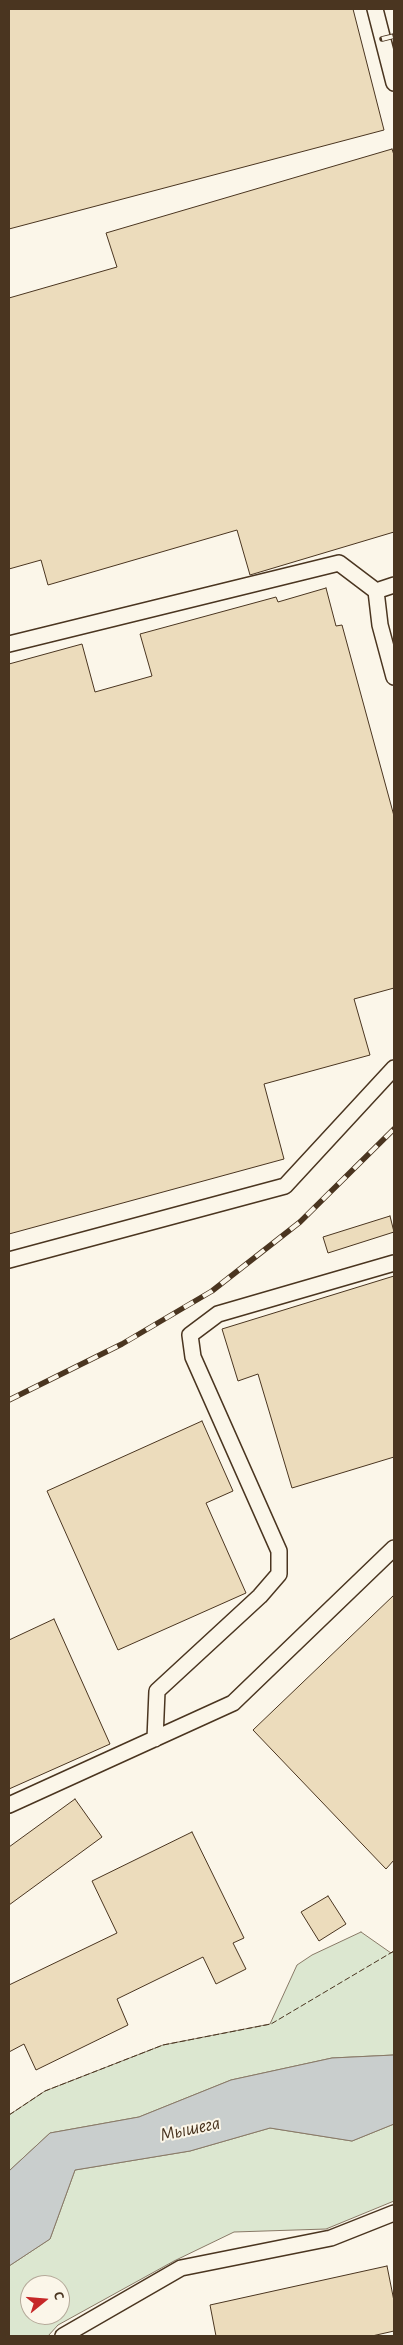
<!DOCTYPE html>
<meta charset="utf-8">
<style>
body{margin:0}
#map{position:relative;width:403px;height:2345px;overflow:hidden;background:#fbf6e9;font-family:"Alegreya Sans",sans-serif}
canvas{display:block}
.frame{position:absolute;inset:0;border:10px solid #4a3520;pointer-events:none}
.north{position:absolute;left:20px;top:2275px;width:50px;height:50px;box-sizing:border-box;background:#fbf6e9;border:1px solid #b4a999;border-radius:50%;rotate:73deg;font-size:14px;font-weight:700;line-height:20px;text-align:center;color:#4a3520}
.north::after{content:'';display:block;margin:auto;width:18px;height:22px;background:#c62828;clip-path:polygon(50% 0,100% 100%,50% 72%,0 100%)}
</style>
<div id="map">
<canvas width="403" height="2345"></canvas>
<div class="frame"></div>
<div class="north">С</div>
</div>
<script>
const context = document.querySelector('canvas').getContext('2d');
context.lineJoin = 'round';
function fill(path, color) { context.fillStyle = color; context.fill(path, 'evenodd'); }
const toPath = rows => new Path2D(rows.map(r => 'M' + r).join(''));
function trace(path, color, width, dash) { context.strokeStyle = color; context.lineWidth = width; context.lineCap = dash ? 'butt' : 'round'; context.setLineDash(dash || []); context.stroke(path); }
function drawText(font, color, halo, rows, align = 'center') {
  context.font = font + ' "Alegreya Sans",sans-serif'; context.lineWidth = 4; context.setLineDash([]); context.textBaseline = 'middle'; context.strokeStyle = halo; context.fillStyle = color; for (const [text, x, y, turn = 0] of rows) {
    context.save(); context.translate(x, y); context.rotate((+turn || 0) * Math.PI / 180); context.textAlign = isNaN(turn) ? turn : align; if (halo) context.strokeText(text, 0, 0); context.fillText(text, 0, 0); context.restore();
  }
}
const green = toPath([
 [361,1932,391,1953,394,1951,394,2055,332,2058,231,2080,139,2117,50,2133,9,2171,9,2115,45,2091,163,2045,270,2024,297,1965,312,1955,361,1932],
 [394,2124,394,2201,326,2229,234,2232,174,2261,58,2325,48,2336,9,2336,9,2266,50,2239,75,2170,190,2151,270,2128,352,2141,394,2124],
 [30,2285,60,2285,60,2315,30,2315,30,2285]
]);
fill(green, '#dce7d0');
trace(green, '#887966', 1);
const water = toPath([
 [394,2055,394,2124,352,2141,270,2128,190,2151,75,2170,50,2239,9,2266,9,2171,50,2133,139,2117,231,2080,332,2058,394,2055]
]);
fill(water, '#c9cecd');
trace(water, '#887966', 1);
const building = toPath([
 [9,9,353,9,384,130,9,229,9,9],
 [392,149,394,155,394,532,250,575,237,530,48,585,41,560,9,569,9,298,117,267,106,233,392,149],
 [326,588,336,626,342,625,394,816,394,988,354,999,370,1055,264,1084,284,1159,9,1234,9,664,82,644,95,692,152,676,140,634,276,597,278,602,326,588],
 [390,1216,394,1232,328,1253,323,1237,390,1216],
 [394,1276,394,1457,292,1488,258,1374,238,1381,222,1329,394,1276],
 [202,1421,233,1491,206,1503,246,1593,118,1650,47,1491,202,1421],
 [394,1595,394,1860,386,1869,253,1730,394,1595],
 [54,1619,110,1744,9,1789,9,1640,54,1619],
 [75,1799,102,1837,9,1905,9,1847,75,1799],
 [192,1832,244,1938,233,1943,246,1969,216,1984,203,1957,117,1999,128,2025,36,2070,24,2044,9,2052,9,1985,117,1933,92,1881,192,1832],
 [328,1896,346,1924,319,1941,301,1912,328,1896],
 [387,2266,394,2301,394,2331,372,2336,216,2336,210,2305,387,2266]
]);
fill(building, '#ecdcbc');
trace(building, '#4a3520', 1);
const service = toPath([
 [375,9,394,83],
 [394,585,376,591,380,625,394,677],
 [9,644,339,563,376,591],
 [9,1260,285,1186,394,1068],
 [155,1739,157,1691,260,1596,279,1574,279,1551,193,1357,190,1335,218,1314,394,1263],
 [9,1805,233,1703,394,1548],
 [63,2336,181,2268,331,2238,394,2213]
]);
trace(service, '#4a3520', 18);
trace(service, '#fbf6e9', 15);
const rail = toPath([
 [382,39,394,36],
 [9,1400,122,1344,212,1291,300,1222,394,1129]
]);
trace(rail, '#4a3520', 5.5);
trace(rail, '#fbf6e9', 4, [11]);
trace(toPath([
 [9,2115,45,2091,163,2045,271,2024,394,1951]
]), '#4a3520', 1, [6, 2.5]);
drawText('italic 19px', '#4a3520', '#fbf6e9', [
 ["Мышега",190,2129,-12]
]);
</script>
